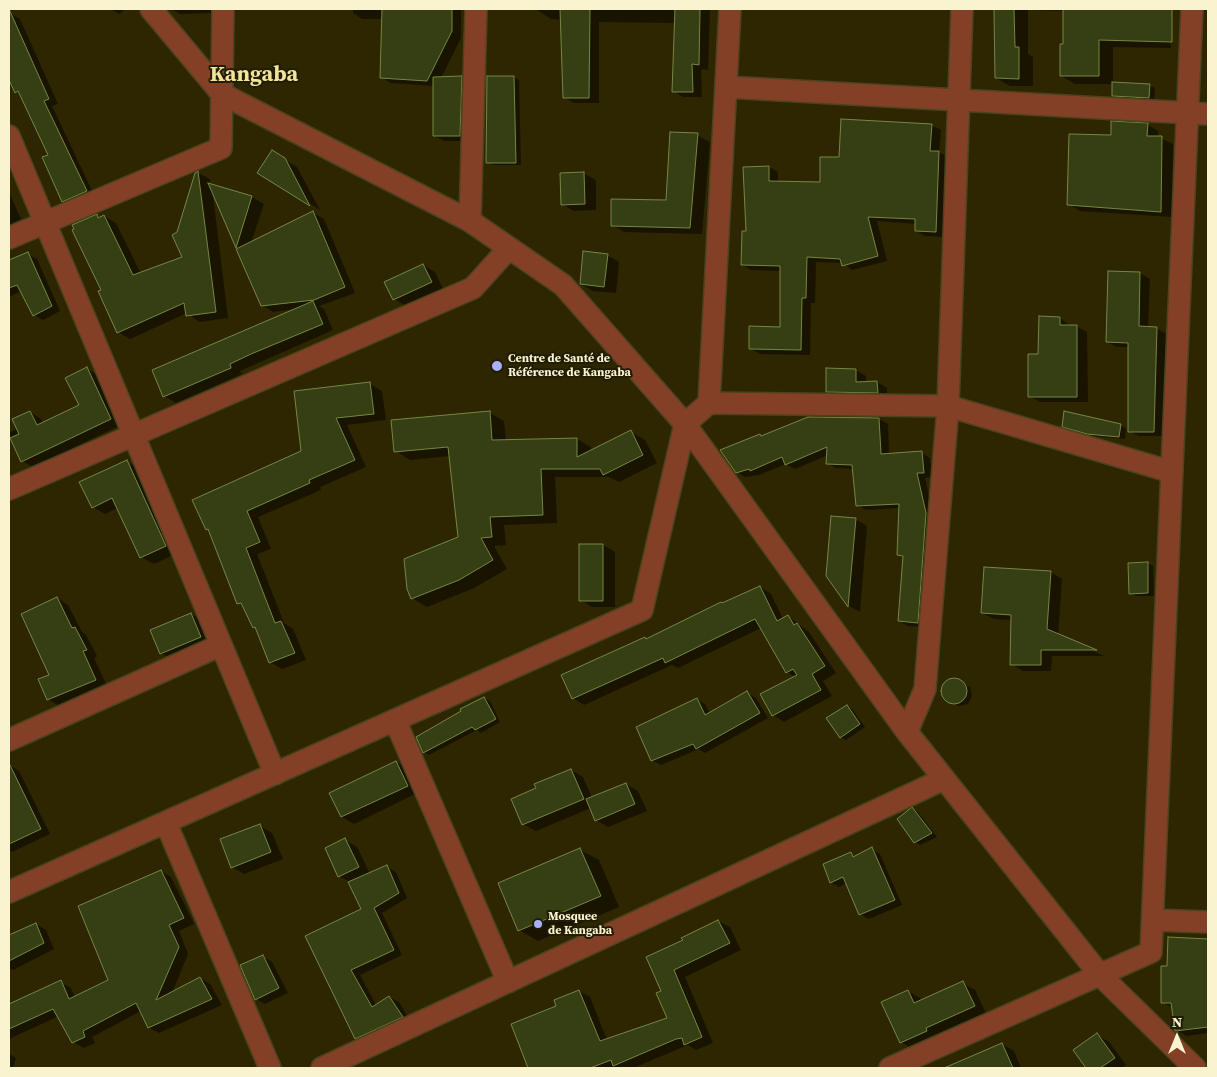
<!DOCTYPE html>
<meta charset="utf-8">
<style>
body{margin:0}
#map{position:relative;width:1217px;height:1077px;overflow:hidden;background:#2d2600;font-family:"Source Serif 4",serif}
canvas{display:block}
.frame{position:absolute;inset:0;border:10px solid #f9f4cf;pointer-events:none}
.north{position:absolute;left:1152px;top:1012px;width:50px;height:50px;-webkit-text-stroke:4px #211d05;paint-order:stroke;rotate:0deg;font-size:14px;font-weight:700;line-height:20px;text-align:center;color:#f9f4cf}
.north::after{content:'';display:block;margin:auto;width:18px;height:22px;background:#f9f4cf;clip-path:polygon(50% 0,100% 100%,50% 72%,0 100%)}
</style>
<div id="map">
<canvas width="1217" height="1077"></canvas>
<div class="frame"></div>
<div class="north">N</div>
</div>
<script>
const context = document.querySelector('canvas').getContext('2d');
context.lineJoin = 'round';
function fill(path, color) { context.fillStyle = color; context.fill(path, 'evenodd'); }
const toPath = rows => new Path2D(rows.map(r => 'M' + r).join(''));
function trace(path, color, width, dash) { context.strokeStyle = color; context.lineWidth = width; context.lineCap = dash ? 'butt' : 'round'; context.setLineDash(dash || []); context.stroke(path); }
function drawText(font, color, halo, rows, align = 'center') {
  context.font = font + ' "Source Serif 4",serif'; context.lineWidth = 4; context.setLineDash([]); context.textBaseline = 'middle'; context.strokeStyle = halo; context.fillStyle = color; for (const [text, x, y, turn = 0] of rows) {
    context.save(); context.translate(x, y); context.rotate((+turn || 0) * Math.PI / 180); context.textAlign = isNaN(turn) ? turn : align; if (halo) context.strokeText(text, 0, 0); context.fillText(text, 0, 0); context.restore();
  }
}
fill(toPath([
 [110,9,125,9,119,14],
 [171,9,211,9,211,13,180,14],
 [353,9,461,9,461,38,441,78,461,78,471,83,469,141,444,141,434,136,435,86,391,83,381,77,383,19,362,19,353,13],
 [536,9,710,9,708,70,701,69,702,97,683,97,673,91,676,23,599,22,599,103,574,103,564,97,562,20,551,19],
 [995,9,1165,9,1171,48,1113,47,1113,83,1149,85,1155,88,1154,101,1119,99,1113,95,1113,84,1075,84,1061,76,1065,45,1065,11,1028,10,1028,54,1033,57,1033,86,1010,86,996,78],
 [11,14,20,19,58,104,52,106,95,197,72,206,63,201,50,156,21,95,16,92,9,76,9,15],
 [514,77,519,80,521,165,493,165,487,162],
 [1147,124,1158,131,1158,137,1173,144,1172,217,1080,211,1068,204,1112,136],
 [931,125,941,130,939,152,948,157,945,237,925,236,916,231,916,224,877,221,887,261,852,270,843,263,816,262,815,303,811,303,810,355,760,354,750,348,782,328,782,271,751,270,742,265,747,233,769,167,778,172,778,182,821,183,840,158],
 [697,135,710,142,702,234,624,232,612,225,667,202],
 [272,152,297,167,320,210,259,173],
 [198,173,210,179,210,185,252,197,264,204,251,243,313,213,324,219,355,293,319,306,324,309,333,330,240,371,242,374,176,403,164,396,295,309,273,312,262,305,240,249,237,247,212,188,228,318,199,322,187,313,130,339,118,332,102,291,97,216,101,218,104,216,116,223,141,274,184,258,178,233],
 [583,173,596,180,596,210,574,211,562,204],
 [9,192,21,219,9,225],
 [28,254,37,259,60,311,43,320,34,315,21,291,9,297,9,262],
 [607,255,619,262,616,293,593,291,581,284],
 [423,265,435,272,443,289,406,306,394,299],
 [1140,273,1150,279,1148,328,1156,328,1166,334,1163,436,1139,436,1129,431,1129,347,1117,347,1107,342],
 [1041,317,1060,318,1071,326,1076,326,1087,332,1088,402,1040,402,1029,396,1039,355],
 [87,369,98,375,121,425,33,467,22,461,9,433,18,428,30,412,41,419,43,423,80,406],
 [856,370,866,376,866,383,877,382,887,388,887,398,837,397,827,391],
 [370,384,382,391,386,420,347,425,366,467,320,487,321,490,258,517,271,549,257,554,284,623,293,629,306,660,282,669,270,662,256,628,244,607,238,603,210,531,207,529,303,452,296,392],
 [490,413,504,421,506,441,577,439,591,447,591,451,631,432,645,440,657,463,619,482,609,477,555,477,557,523,504,525,506,545,494,546,507,569,474,588,427,607,412,598,460,538,450,456,410,460,396,451],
 [879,419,888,424,889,455,922,453,930,458,932,477,925,478,934,519,926,627,908,626,899,621,904,558,898,555,900,508,866,510,857,505,853,469,836,468,827,463,828,455,795,469,786,464,759,475,745,477,737,472,760,435,763,437],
 [1121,425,1126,429,1125,439,1094,436,1063,426],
 [127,462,139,469,177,553,154,564,141,557,118,508,105,514,93,507],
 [855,519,867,526,860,612,849,606,828,575],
 [603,545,615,552,615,607,592,607,580,600],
 [1147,563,1153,566,1154,596,1136,596,1130,593],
 [1051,572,1062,579,1058,635,1104,656,1052,656,1051,671,1023,671,1012,664,1012,620,994,619,982,613],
 [760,587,771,594,783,619,788,616,809,632,836,673,823,681,832,696,784,722,773,715,795,677,787,672,761,628,678,668,672,665,584,705,573,698,647,640],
 [57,598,68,605,82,632,86,635,97,656,94,658,107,686,59,706,48,699],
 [191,614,203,621,213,644,173,660,161,653],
 [956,679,970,687,972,696,968,704,959,706,944,698,942,689,947,681],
 [747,693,756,698,768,718,705,753,699,749,661,765,652,760,697,699,705,704,710,714],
 [484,698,490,701,500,722,481,733,477,730,429,755,424,752],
 [847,706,852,709,865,727,846,740,840,737],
 [396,762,408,769,419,792,354,824,342,817,331,793],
 [9,765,19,771,50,834,12,852,9,850],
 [571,770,583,777,592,798,626,784,638,791,647,811,608,827,596,820,591,808,536,831,523,824,537,789],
 [913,809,918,812,937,837,920,845,915,842],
 [260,826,272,833,283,859,244,874,232,867],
 [345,840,357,847,370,874,387,867,396,872,407,898,382,913,402,955,360,975,376,1005,389,997,399,1002,411,1022,365,1043,356,1038,307,937,363,910,350,882,339,876],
 [872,849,880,854,902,905,869,919,860,914,847,883,839,887,831,882,851,854,856,857],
 [580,850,599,860,619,907,538,941,519,930],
 [161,871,171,877,194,924,179,931,188,954,172,993,200,978,210,984,222,1005,159,1033,148,1027,141,1011,92,1037,95,1043,84,1048,73,1042,59,1016,9,1039,9,1006,60,982,71,988,75,998,110,980],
 [718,921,730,927,741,950,685,977,713,1043,696,1050,688,1045,633,1068,529,1068,512,1024,558,1007,579,991,590,997,607,1040,668,1019,663,991,684,941],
 [36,924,46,930,54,949,13,970,9,968,9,935],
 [1169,938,1208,940,1208,1033,1186,1036,1175,1029,1173,1008,1162,1002,1168,968],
 [262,956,272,962,288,993,265,1004,256,999],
 [963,983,975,990,986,1013,937,1035,938,1038,913,1049,901,1042,908,991,920,998,922,1002],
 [1097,1035,1109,1042,1126,1065,1121,1068,1088,1068,1075,1050],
 [1002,1044,1014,1051,1021,1068,948,1068],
 [9,1054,16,1058,13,1068,9,1068]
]), '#0007');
const building = toPath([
 [9,9,49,99,44,101,87,191,62,202,42,157,48,155,18,91,15,93,9,80,9,9],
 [382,9,452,9,452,31,427,81,380,78,382,9],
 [560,9,590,9,589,98,563,98,560,9],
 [675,9,700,9,699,65,692,64,693,92,672,92,675,9],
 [994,9,1014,9,1015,47,1019,47,1019,79,995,78,994,9],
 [1063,9,1172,9,1172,42,1099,40,1099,76,1060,76,1060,44,1063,44,1063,9],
 [462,76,460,136,433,136,433,77,462,76],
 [487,76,514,76,516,163,486,163,487,76],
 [1112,82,1150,84,1149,98,1112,96,1112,82],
 [841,119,932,124,930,151,939,151,936,232,915,231,915,219,868,217,878,256,842,266,840,259,807,257,806,298,802,298,801,350,749,349,749,326,780,327,780,266,741,265,742,231,746,231,743,167,769,166,769,181,820,182,820,157,839,157,841,119],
 [1111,121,1148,123,1147,136,1162,136,1161,212,1067,205,1069,134,1111,135,1111,121],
 [670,132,698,133,690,228,611,226,611,199,666,200,670,132],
 [272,150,285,158,310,206,257,173,272,150],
 [198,171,216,312,186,316,184,303,117,333,98,291,101,290,72,230,74,229,72,225,97,214,98,218,104,215,133,275,182,257,172,235,177,232,195,173,198,171],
 [584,172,585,204,561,205,560,173,584,172],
 [208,183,252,196,236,248,208,183],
 [313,211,345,287,314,300,261,306,236,249,313,211],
 [583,251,608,254,604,287,580,284,583,251],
 [28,252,52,306,33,316,17,285,9,288,9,260,28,252],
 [423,264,432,282,393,300,384,282,423,264],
 [1108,271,1140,272,1139,326,1157,327,1154,432,1128,432,1128,343,1106,342,1108,271],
 [313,301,323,324,251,354,230,364,231,368,163,397,152,370,313,301],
 [1039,316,1060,317,1060,325,1077,325,1077,397,1028,397,1028,354,1038,354,1039,316],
 [87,367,111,419,21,462,10,438,19,434,12,419,30,411,37,425,79,405,65,378,87,367],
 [826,368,856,369,856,382,877,381,878,393,826,392,826,368],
 [370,382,374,414,336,418,355,460,309,480,310,483,247,511,260,542,246,548,275,623,281,621,295,653,269,663,255,627,253,628,241,603,237,604,208,529,206,530,192,500,301,451,294,391,370,382],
 [490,411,492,440,577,438,577,457,631,430,643,455,603,475,600,469,541,469,543,515,490,517,492,537,481,538,493,560,459,580,411,599,407,589,404,559,458,537,448,447,394,452,391,420,490,411],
 [1064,411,1121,424,1119,437,1087,434,1062,427,1064,411],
 [808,417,879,418,881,454,922,451,924,473,917,473,926,513,918,623,898,621,903,556,897,555,899,504,856,506,852,465,826,464,827,447,785,465,782,457,750,471,749,469,736,473,720,450,760,434,761,436,808,417],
 [127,460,166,546,140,558,112,498,92,508,79,482,127,460],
 [831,516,856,518,848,607,826,576,831,516],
 [579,544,603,544,603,601,579,601,579,544],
 [1148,562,1148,593,1129,594,1128,563,1148,562],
 [984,567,1051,571,1047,629,1097,650,1041,650,1041,665,1010,665,1011,615,981,613,984,567],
 [760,586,777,621,788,615,794,625,797,623,825,666,812,674,821,690,772,716,760,694,797,675,793,669,786,673,755,619,665,663,663,658,572,699,561,675,645,637,646,639,721,602,722,603,760,586],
 [57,597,72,628,75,627,87,650,83,651,96,680,47,700,38,679,49,675,21,614,57,597],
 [191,613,201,637,160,654,150,630,191,613],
 '941 691a13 13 0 1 1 26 0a13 13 0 1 1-26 0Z',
 [747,691,760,713,696,749,693,744,651,761,636,727,697,698,705,715,747,691],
 [484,697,496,719,475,730,472,727,423,753,416,737,461,711,460,709,484,697],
 [847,705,860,724,840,738,826,718,847,705],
 [396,761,408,786,341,817,329,793,396,761],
 [9,763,41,829,9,844,9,763],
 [571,769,584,799,522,825,511,799,536,788,534,784,571,769],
 [626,783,635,804,595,821,586,799,626,783],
 [912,807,932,833,914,843,897,819,912,807],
 [260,824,271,852,231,868,220,839,260,824],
 [345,838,359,867,338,877,325,848,345,838],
 [872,847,895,900,859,915,843,877,830,883,823,864,851,852,853,857,872,847],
 [580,848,601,896,518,931,498,883,580,848],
 [387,865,399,893,374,908,394,950,351,970,372,1007,389,996,403,1017,355,1039,305,936,361,909,348,882,387,865],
 [161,870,184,918,169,925,179,947,156,1000,200,977,212,999,148,1028,136,1003,83,1031,85,1037,72,1043,53,1009,9,1029,9,1004,61,980,69,999,108,980,78,906,161,870],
 [718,920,730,943,674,970,702,1037,684,1045,682,1038,676,1039,613,1066,611,1060,590,1068,528,1068,511,1024,556,1006,554,1000,579,990,600,1041,667,1018,656,993,661,991,646,957,683,940,681,938,718,920],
 [36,923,44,943,9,961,9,935,36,923],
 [1168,937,1208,939,1208,1027,1175,1031,1171,1003,1161,1003,1161,966,1167,966,1168,937],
 [263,955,279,988,255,1000,240,965,263,955],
 [963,981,975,1006,926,1028,927,1031,900,1043,881,1002,908,990,914,1003,963,981],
 [1097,1033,1115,1058,1100,1068,1086,1068,1073,1050,1097,1033],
 [1002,1043,1013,1068,944,1068,1002,1043]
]);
fill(building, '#363f13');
trace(building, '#778741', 1);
const minor = toPath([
 [151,9,222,94,470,221,563,285,685,424,907,732,1100,975,1195,1068],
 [726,87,1208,114],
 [9,136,275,774],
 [470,221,476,9],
 [9,238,221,148,223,9],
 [709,403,730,9],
 [9,489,473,288,509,248],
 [395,720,508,982],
 [907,732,925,689,948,406,962,9],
 [9,740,221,645],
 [166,823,270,1068],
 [9,892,642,610,685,424,709,403,948,406,1172,472],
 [1153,920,1208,922],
 [322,1068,944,779],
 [890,1068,1151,952,1192,9]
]);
trace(minor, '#4a431d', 24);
trace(minor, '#843f27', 21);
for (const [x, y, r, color] of [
 [497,366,6,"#aab0fb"],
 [538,924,5,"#aab0fb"]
]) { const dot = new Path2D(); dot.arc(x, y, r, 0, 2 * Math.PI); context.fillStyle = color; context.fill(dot); trace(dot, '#211d05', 2); }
drawText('bold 12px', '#f9f4cf', '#211d05', [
 ["Centre de Santé de",508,359],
 ["Référence de Kangaba",508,373],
 ["Mosquee",548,917],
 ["de Kangaba",548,931]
], 'left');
drawText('bold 22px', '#f2e599', '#211d05', [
 ["Kangaba",254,75]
]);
</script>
